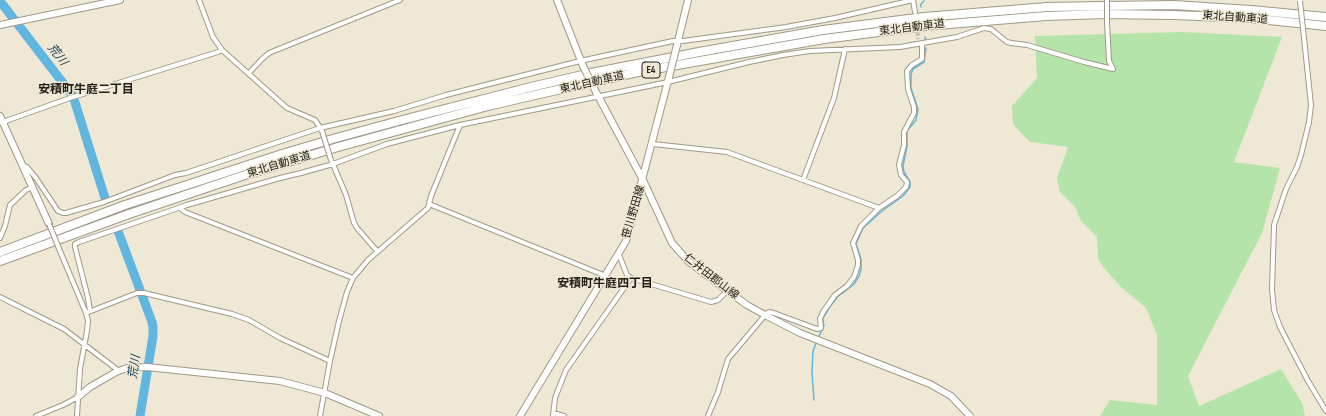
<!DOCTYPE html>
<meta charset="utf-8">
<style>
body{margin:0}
canvas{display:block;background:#efe8d5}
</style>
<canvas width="1326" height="416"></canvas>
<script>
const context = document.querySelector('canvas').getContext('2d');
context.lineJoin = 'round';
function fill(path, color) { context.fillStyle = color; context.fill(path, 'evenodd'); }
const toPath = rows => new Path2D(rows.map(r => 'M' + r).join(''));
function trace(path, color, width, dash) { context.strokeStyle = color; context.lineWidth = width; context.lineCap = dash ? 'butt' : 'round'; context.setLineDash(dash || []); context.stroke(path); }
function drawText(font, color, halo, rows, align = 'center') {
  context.font = font + ' "Sofia Sans Condensed","Noto Sans JP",sans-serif'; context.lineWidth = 3; context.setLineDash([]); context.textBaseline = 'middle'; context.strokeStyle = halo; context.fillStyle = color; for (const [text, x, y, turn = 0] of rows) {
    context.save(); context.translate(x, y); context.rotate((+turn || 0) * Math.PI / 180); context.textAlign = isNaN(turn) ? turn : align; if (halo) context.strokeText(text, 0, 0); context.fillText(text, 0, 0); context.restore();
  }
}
fill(toPath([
 [1182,32,1282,37,1234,162,1280,168,1262,233,1188,376,1199,406,1281,369,1302,403,1305,416,1100,416,1110,400,1157,405,1157,335,1146,308,1121,287,1104,268,1098,258,1097,237,1081,221,1075,207,1060,192,1057,178,1068,147,1030,142,1013,124,1012,106,1037,78,1035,36]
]), '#b4e4a9');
trace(toPath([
 [921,7,921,4,924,1],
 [925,37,926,41],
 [818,338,824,326,823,322,823,318,829,308,838,296,844,292,854,284,859,276,861,269,861,259,856,244,863,228,882,211,903,196,910,187,910,182,904,172,903,166,907,146,907,131,916,120,918,109,911,88,911,74,913,69,924,62,926,48],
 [814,400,812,372,813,351,817,341]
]), '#60b6df', 1.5);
trace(toPath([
 [0,1,73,96,105,198],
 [118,231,152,322,153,327,153,336,140,416]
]), '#60b6df', 9);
trace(toPath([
 [917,26,918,39]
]), '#c6c0af', 4, [4, 2]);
const street = toPath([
 [199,0,213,37,222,50,287,108,315,120,321,129],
 [913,0,915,12],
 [1107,23,1109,61,1113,69],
 [1304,38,1311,105,1309,122,1301,155,1297,167,1286,189,1274,225,1272,289,1274,310,1280,327,1308,381,1326,411],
 [249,73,262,59,269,53,400,0],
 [3,122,70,98,218,52,222,50],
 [653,144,727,152,879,208],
 [332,162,346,195,354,223,357,228,377,251],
 [23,166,27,167,36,178,58,211,63,213,66,213,104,202,175,175,186,173,320,128,394,111,446,95,580,61,673,41,683,41,786,27,835,18,913,0],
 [803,180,834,98,845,49],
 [429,204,606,276],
 [180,208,185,212,353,278],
 [0,238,5,226,10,205,26,190,33,187],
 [60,251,86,313,88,321,87,331,80,369,77,416],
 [619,255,627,275,631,278,711,302,718,300,727,291],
 [0,297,64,329,119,371],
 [90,311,88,298,75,247,75,244,79,242,187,205,280,178,301,173,333,164,387,144,460,125,668,82,749,62,783,55,810,51,900,47,957,37,984,28,991,29,1007,42,1011,43,1027,45,1084,62,1113,69],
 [86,313,137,293,144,293,232,314,249,320,280,338,330,361],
 [553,413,564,416],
 [36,416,63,405,78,397],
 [320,416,330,361,339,321,347,292,353,278,368,260,428,208,431,196,460,125],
 [553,416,555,398,566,370,631,278],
 [708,416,718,392,728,359,766,314,769,312,774,313,817,329,821,328,820,319,823,312,835,295,847,286,854,277,858,265,858,260,853,243,861,226,879,208,897,196,906,187,907,182,901,175,899,165,904,145,904,132,914,113,914,107,908,89,907,71,912,65,922,59,922,44]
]);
const secondary = toPath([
 [557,0,583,66],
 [0,25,120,0],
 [677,45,688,0],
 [596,92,643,180,672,243,688,261,729,292,747,305,765,315,800,333,930,384,951,396,970,416],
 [0,116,49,224],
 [78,397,90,387,116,372,127,368,147,367,280,381,325,393,379,416],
 [520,416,626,241,669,77]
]);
const highway = toPath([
 [0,252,125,205,193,183,282,154,336,138,406,119,531,87,591,73,699,52,823,30,924,17,1047,7,1104,6,1174,5,1251,10,1326,17],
 [0,261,129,214,242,176,338,147,488,106,535,95,638,72,756,51,824,39,925,26,1046,16,1103,14,1173,15,1250,18,1326,26]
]);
trace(street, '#a09988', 6);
trace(secondary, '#a09988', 8);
trace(highway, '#a09988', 10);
trace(street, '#fff', 4);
trace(secondary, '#fff', 6);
trace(highway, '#fff', 8);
const streetBridge = toPath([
 [1107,0,1107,23],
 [1300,1,1304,38],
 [322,131,331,160],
 [49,224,60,251]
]);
const secondaryBridge = toPath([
 [583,66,596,92],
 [669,77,677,45]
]);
trace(streetBridge, '#a09988', 6, []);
trace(secondaryBridge, '#a09988', 8, []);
trace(streetBridge, '#fff', 4);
trace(secondaryBridge, '#fff', 6);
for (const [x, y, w] of [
 [651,70,18]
]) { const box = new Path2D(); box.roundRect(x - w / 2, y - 8, w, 16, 3); context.fillStyle = '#efe8d5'; context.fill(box); trace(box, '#232019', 1); }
drawText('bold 10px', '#232019', null, [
 ["E4",651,70]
]);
drawText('11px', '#232019', '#efe8d5', [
 ["東北自動車道",1235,18,4],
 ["東北自動車道",912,28,-7],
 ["東北自動車道",592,83,-13],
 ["東北自動車道",279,165,-17],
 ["笹川野田線",634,212,-74],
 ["仁井田郡山線",711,277,38]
]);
drawText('italic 12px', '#214759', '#efe8d5', [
 ["荒川",57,55,52],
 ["荒川",135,367,-82]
]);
drawText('bold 12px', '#232019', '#efe8d5', [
 ["安積町牛庭二丁目",86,90],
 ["安積町牛庭四丁目",605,284]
]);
</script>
